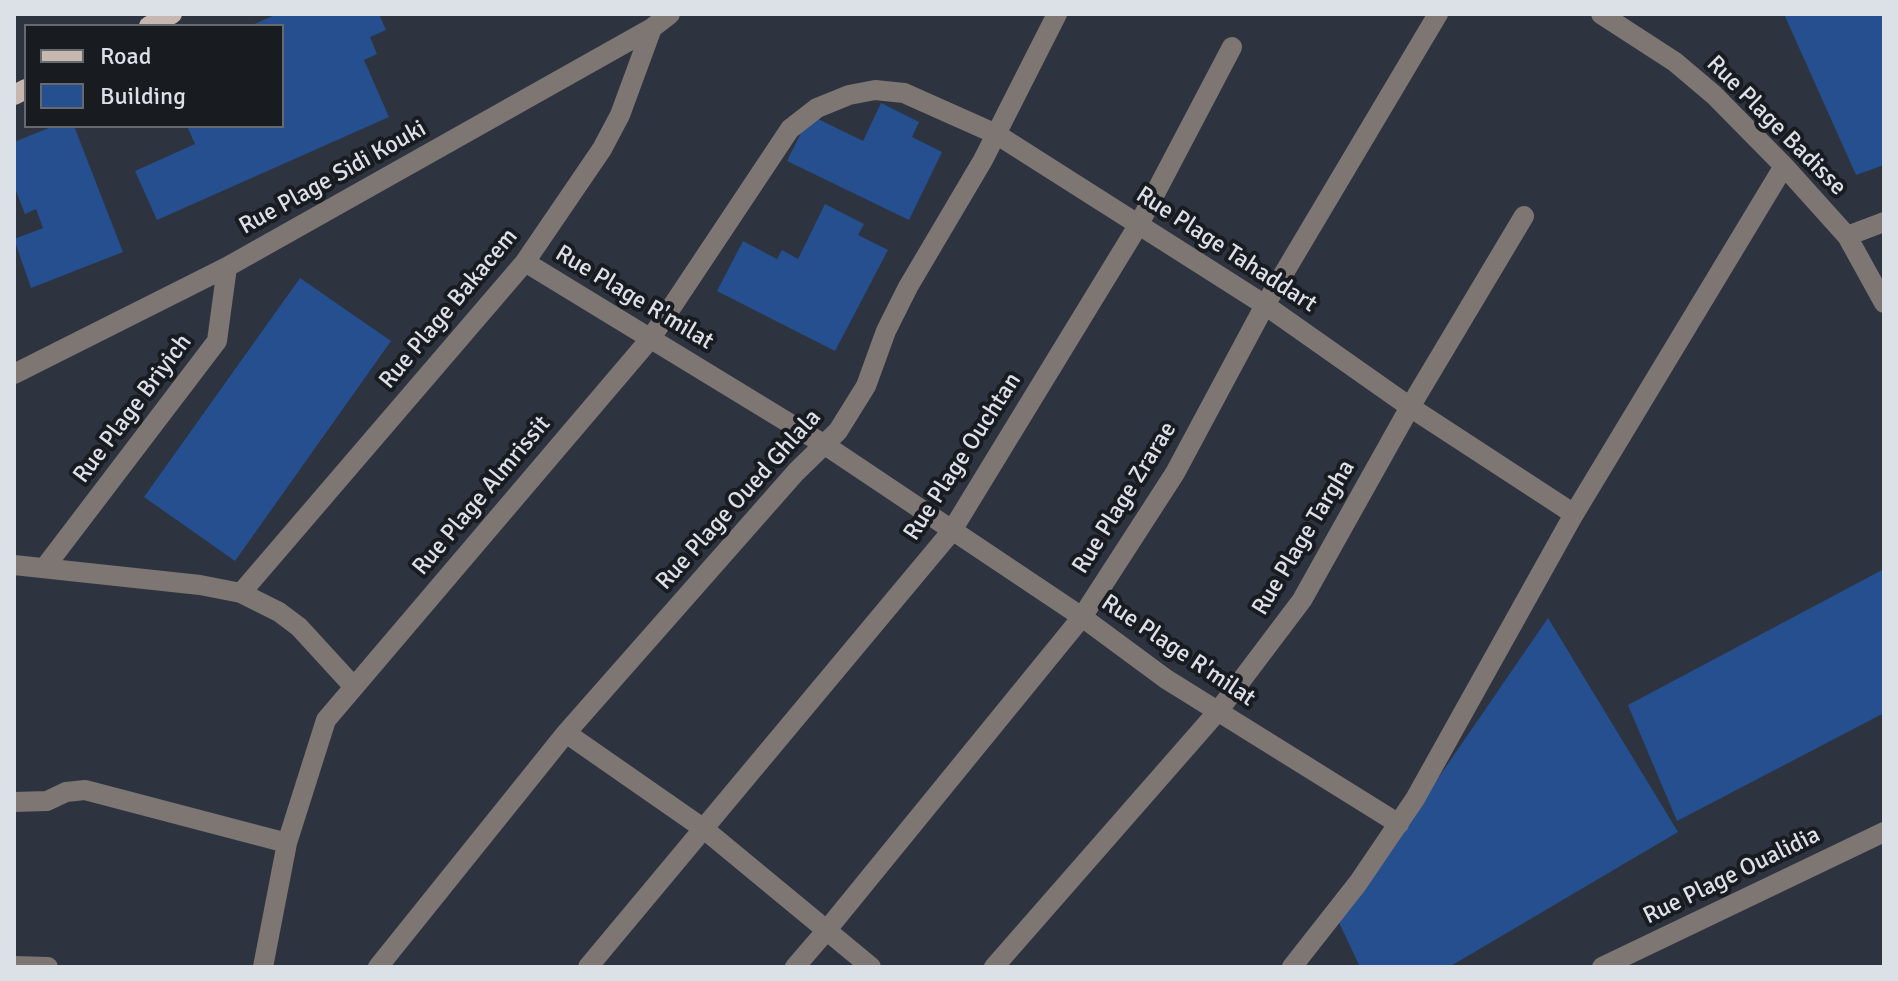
<!DOCTYPE html>
<style>
body{margin:0}
#map{position:relative;width:1898px;height:981px;overflow:hidden;background:#2d343f;font-family:Signika,sans-serif}
canvas{display:block}
.frame{position:absolute;inset:0;border:16px solid #dce0e7;pointer-events:none}
.legend{position:absolute;left:24px;top:24px;width:260px;height:104px;box-sizing:border-box;background:#181b20;border:2px solid #666a70;margin:0;padding:10px 14px;list-style:none;font-size:24px;color:#dce0e7}
.legend li{display:flex;align-items:center;gap:16px;height:40px}
.legend b{width:40px;border:2px solid #666a70}
</style>
<div id="map">
<canvas width="1898" height="981"></canvas>
<div class="frame"></div>
<ul class="legend">
<li><b style="height:10px;background:#c6b7b1"></b>Road</li>
<li><b style="height:22px;background:#254f8f"></b>Building</li>
</ul>
</div>
<script>
const context = document.querySelector('canvas').getContext('2d');
context.lineJoin = 'round';
function fill(path, color) { context.fillStyle = color; context.fill(path, 'evenodd'); }
const toPath = rows => new Path2D(rows.map(r => 'M' + r).join(''));
function trace(path, color, width, dash) { context.strokeStyle = color; context.lineWidth = width; context.lineCap = dash ? 'butt' : 'round'; context.setLineDash(dash || []); context.stroke(path); }
function drawText(font, color, halo, rows, align = 'center') {
  context.font = font + ' Signika,sans-serif'; context.lineWidth = 8; context.setLineDash([]); context.textBaseline = 'middle'; context.strokeStyle = halo; context.fillStyle = color; for (const [text, x, y, turn = 0] of rows) {
    context.save(); context.translate(x, y); context.rotate((+turn || 0) * Math.PI / 180); context.textAlign = isNaN(turn) ? turn : align; if (halo) context.strokeText(text, 0, 0); context.fillText(text, 0, 0); context.restore();
  }
}
fill(toPath([
 [277,14,379,14,386,30,370,37,377,54,364,60,389,117,157,220,135,171,195,144,187,126,282,126,282,26,250,26],
 [1784,14,1884,14,1884,165,1856,175],
 [881,103,919,122,912,137,942,152,909,220,787,161,810,115,863,141],
 [54,126,74,126,123,252,31,288,14,239,43,228,36,209,25,214,14,186,14,142],
 [825,204,864,224,858,235,888,250,835,351,717,291,743,241,777,259,782,250,798,259],
 [300,278,391,341,235,561,144,497],
 [1884,569,1884,713,1677,821,1628,705],
 [1548,618,1678,832,1449,967,1360,967,1334,912,1373,873]
]), '#254f8f');
trace(toPath([
 [1601,14,1675,62,1714,95,1784,166,1847,236,1884,303],
 [1847,236,1884,222],
 [525,262,825,445,1082,617,1166,679,1399,824],
 [14,374,227,267,652,28,670,14],
 [14,565,200,585,241,593,279,612,299,627,354,687],
 [45,567,217,341,227,267],
 [241,593,525,262,602,149,620,115,652,28],
 [566,733,704,829,871,967],
 [14,802,47,801,66,792,85,790,287,843],
 [14,966,48,967],
 [263,967,287,843,326,720,651,338,790,129,817,108,849,95,875,90,904,93,996,134,1265,305,1410,407,1574,514],
 [378,967,566,733,796,472,838,431,866,386,886,331,908,287,983,160,1057,14],
 [588,967,951,532,1139,224,1232,47],
 [795,967,826,931,1082,617,1175,473,1265,305,1438,14],
 [994,967,1219,710,1302,600,1410,407,1524,216],
 [1292,967,1358,883,1415,799,1574,514,1784,166],
 [1602,967,1884,832]
]), '#7d7673', 20);
trace(toPath([
 [149,26,172,14],
 [14,95,26,89]
]), '#c6b7b1', 20);
drawText('24px', '#dce0e7', '#181b20', [
 ["Rue Plage Badisse",1776,126,45],
 ["Rue Plage Sidi Kouki",333,178,-29],
 ["Rue Plage Tahaddart",1226,250,33],
 ["Rue Plage R'milat",634,298,31],
 ["Rue Plage Bakacem",449,309,-50],
 ["Rue Plage Briyich",133,409,-53],
 ["Rue Plage Ouchtan",963,457,-57],
 ["Rue Plage Almrissit",482,496,-50],
 ["Rue Plage Zrarae",1125,498,-58],
 ["Rue Plage Oued Ghlala",739,500,-48],
 ["Rue Plage Targha",1304,538,-59],
 ["Rue Plage R'milat",1178,651,34],
 ["Rue Plage Oualidia",1732,876,-26]
]);
</script>
